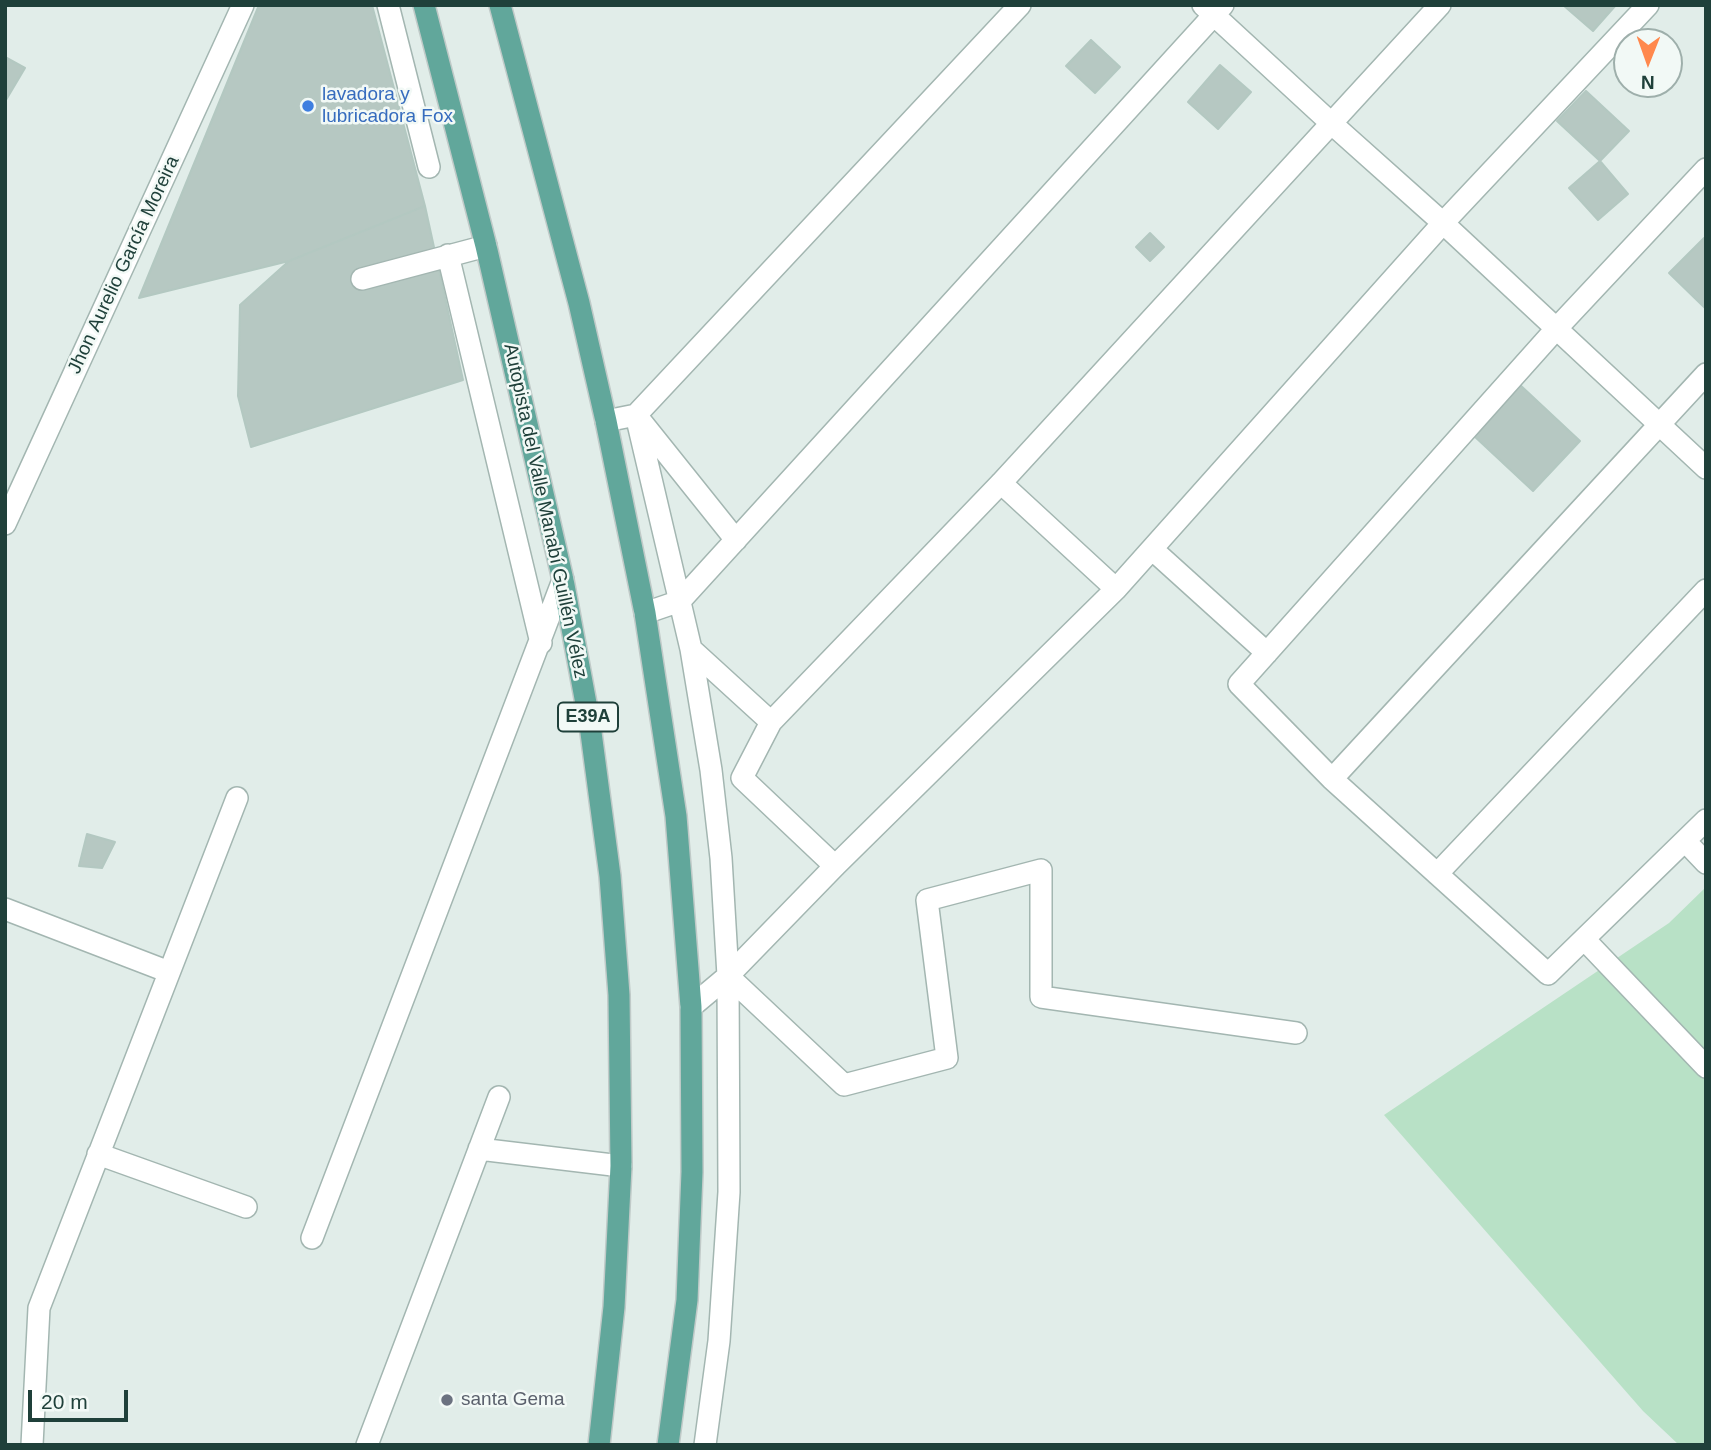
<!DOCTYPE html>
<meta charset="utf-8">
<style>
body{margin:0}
#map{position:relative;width:1711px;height:1450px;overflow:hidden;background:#e1ede9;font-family:Arial,sans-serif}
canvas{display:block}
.frame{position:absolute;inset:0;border:7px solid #1f403a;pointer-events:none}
.north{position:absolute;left:1613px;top:28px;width:70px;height:70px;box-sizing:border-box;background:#f2f9f6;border:2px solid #9eafab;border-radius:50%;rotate:181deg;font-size:19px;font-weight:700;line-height:28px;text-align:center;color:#1f403a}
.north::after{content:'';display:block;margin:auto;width:24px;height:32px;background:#ff884d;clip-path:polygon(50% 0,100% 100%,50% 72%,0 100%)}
.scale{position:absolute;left:28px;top:1390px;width:100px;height:32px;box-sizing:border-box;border:4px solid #1f403a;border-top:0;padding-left:9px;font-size:21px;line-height:24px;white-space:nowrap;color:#1f403a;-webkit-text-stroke:5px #f2f9f6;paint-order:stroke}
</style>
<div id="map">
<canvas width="1711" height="1450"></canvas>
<div class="frame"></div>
<div class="north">N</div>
<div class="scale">20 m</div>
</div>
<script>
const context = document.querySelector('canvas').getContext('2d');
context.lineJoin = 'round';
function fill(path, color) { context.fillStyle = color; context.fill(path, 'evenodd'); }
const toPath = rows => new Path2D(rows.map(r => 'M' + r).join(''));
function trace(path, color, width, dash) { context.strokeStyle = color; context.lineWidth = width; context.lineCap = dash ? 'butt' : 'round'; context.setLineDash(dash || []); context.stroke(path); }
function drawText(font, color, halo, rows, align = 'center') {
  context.font = font + ' Arial,sans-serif'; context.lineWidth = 5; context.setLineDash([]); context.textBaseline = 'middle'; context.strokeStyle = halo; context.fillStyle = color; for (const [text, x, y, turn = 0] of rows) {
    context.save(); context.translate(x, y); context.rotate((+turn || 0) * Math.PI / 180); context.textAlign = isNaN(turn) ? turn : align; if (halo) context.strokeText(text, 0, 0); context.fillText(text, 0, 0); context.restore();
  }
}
fill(toPath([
 [1706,887,1706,1445,1679,1445,1643,1411,1384,1115,1669,923]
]), '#b8e1c6');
const building = toPath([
 [259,5,372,5,425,206,289,261,139,298,259,5],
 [1563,5,1616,5,1593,31,1563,5],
 [1091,40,1120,67,1095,93,1066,66,1091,40],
 [5,57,25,68,6,100,5,100,5,57],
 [1220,65,1251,92,1218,129,1188,102,1220,65],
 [1586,91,1629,131,1600,161,1557,121,1586,91],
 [1600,161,1628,194,1598,220,1569,188,1600,161],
 [425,206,463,380,251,447,238,396,240,305,289,261,425,206],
 [1150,233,1164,247,1150,261,1136,247,1150,233],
 [1704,238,1706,240,1706,309,1669,273,1704,238],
 [1519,384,1580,441,1533,491,1473,435,1519,384],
 [87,834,115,842,102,868,79,866,87,834]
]);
fill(building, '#b6c8c2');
trace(building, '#b3c8c1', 2);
const minor = toPath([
 [388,5,429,167],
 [1203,5,1331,123,1443,223,1706,468],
 [1706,169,1556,329,1239,684,1332,779,1548,974,1706,820],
 [448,255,541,643],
 [362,279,486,246],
 [606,421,636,415,736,540],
 [1001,483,1116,589],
 [5,524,243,5],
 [1153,550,1267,653],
 [645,613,680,601,1223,5],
 [691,649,711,770,721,858,728,976,729,1192,719,1341,705,1445],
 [771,722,691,649,636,415,1020,5],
 [1332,779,1706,374],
 [1686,842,1706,863],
 [835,866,742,778,771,722,1001,483,1440,5],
 [1437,874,1706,590],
 [5,909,169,972],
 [1584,939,1706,1067],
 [728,976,844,1085,947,1058,927,900,1041,870,1041,997,1296,1033],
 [691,1007,728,976,835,866,1116,589,1443,223,1648,5],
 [479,1149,621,1166],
 [98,1154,246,1207],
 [312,1238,563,580],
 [32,1445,39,1308,237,798],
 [367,1445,499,1097]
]);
const major = toPath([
 [424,5,486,246,563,580,590,725,610,876,619,995,621,1166,614,1307,599,1445],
 [500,5,579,303,606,421,645,613,676,816,691,1007,692,1172,687,1300,668,1445]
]);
trace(minor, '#a3b6b1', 24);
trace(major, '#c0cac8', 24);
trace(minor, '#fff', 21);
trace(major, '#61a79b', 21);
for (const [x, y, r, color] of [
 [308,106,7,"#3f7fe0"],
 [447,1400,7,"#6b7280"]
]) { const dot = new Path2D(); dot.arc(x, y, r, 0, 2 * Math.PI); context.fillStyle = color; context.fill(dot); trace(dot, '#f2f9f6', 2.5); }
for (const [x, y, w] of [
 [588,717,60]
]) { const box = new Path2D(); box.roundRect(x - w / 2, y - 14.5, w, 29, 5); context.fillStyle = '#f2f9f6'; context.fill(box); trace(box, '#1f403a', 2); }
drawText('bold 18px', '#1f403a', null, [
 ["E39A",588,717]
]);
drawText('19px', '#366cbe', '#f2f9f6', [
 ["lavadora y",322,95],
 ["lubricadora Fox",322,117]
], 'left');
drawText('19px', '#1f403a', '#f2f9f6', [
 ["Jhon Aurelio García Moreira",124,265,-65],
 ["Autopista del Valle Manabí Guillén Vélez",545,511,78]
]);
drawText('19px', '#5b616d', '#f2f9f6', [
 ["santa Gema",461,1400]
], 'left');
</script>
